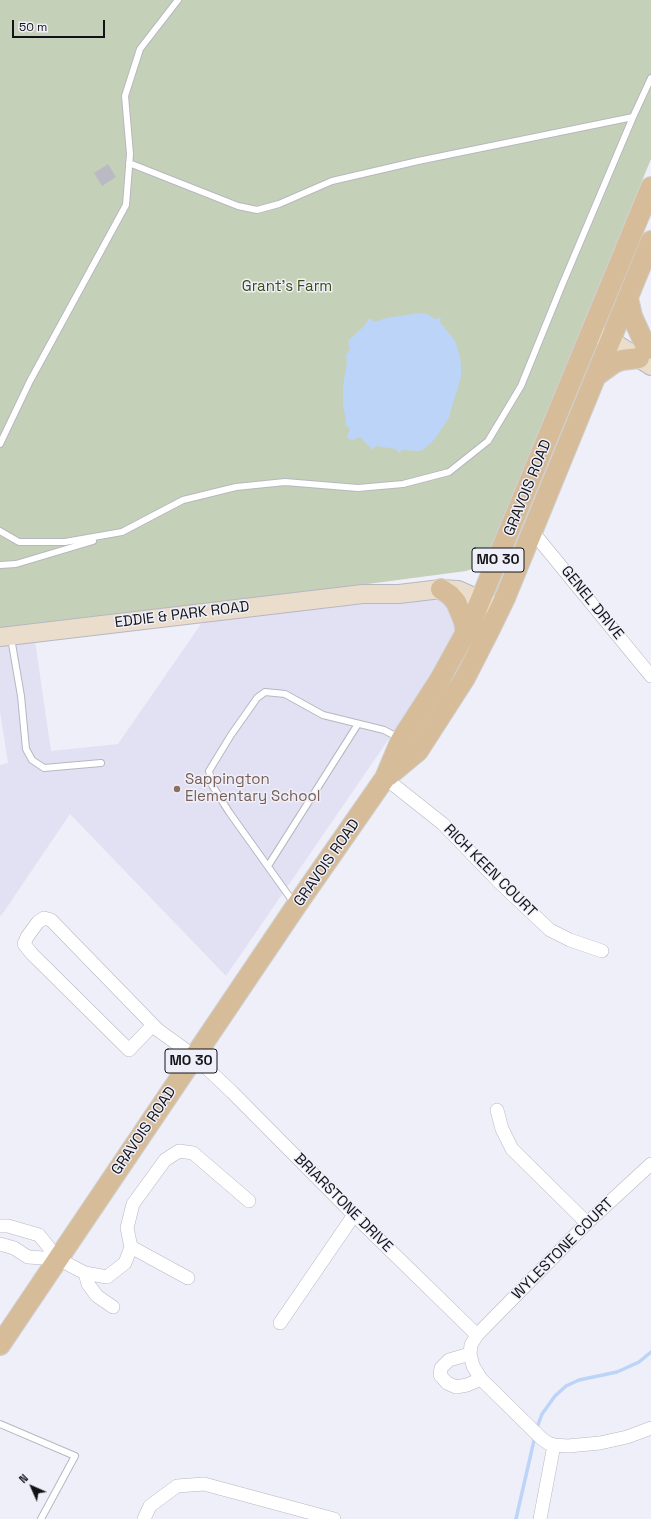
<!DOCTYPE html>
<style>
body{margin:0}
#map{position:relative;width:651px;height:1519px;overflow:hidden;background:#efeffa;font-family:"Space Grotesk",sans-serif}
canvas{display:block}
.north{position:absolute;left:12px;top:1467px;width:40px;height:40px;-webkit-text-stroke:3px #efeffa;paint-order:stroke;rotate:315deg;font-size:11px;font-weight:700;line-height:16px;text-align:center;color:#131317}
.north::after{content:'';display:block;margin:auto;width:14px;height:18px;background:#131317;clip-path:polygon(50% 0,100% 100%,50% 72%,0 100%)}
.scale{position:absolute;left:12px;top:20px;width:93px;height:18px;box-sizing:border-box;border:2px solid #131317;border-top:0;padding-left:5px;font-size:12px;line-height:14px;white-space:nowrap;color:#131317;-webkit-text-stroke:3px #efeffa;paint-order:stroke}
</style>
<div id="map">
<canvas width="651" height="1519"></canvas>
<div class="north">N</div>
<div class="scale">50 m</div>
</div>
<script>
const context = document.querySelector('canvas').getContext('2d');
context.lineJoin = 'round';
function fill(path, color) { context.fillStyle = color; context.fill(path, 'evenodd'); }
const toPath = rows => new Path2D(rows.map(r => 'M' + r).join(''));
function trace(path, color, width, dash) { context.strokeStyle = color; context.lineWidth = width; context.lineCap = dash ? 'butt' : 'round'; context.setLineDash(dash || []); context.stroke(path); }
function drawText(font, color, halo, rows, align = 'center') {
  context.font = font + ' "Space Grotesk",sans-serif'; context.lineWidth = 3; context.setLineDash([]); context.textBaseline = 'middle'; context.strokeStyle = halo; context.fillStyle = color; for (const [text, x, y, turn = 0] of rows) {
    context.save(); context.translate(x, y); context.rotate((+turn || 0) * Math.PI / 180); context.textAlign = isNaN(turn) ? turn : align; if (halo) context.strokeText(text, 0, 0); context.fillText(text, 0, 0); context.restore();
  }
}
fill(toPath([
 [439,596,451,605,454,618,454,631,417,698,226,976,70,814,1,916,0,915,0,765,8,763,0,712,0,643,35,641,51,751,118,744,203,621]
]), '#e1e1f3');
fill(toPath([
 [0,0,651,0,651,159,491,548,486,558,478,567,466,571,186,608,0,631]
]), '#c5d0b8');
fill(toPath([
 [419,313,427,314,435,319,441,318,440,322,455,341,458,349,461,364,461,377,450,413,450,416,434,440,423,450,419,451,402,450,399,453,396,449,376,446,373,450,360,437,352,440,347,438,347,436,350,429,345,425,346,418,343,406,343,386,347,362,346,355,350,349,348,341,366,324,369,318,375,322,386,318]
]), '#bcd4f8');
trace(toPath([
 [536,1430,542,1414,555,1396,566,1386,579,1380,617,1372,639,1362,651,1352],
 [516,1519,535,1436]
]), '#bcd4f8', 3.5);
fill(toPath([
 [108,164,116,177,102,186,94,173]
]), '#babac5');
const lane = toPath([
 [129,163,238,206,257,210,279,204,332,181,418,161,633,117],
 [0,444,30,381,126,205,130,154,125,96,140,49,178,0],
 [0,531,19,542,65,542,122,532,183,500,236,487,285,482,358,488,403,484,449,472,488,441,521,386,562,285,633,117,651,78],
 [0,565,16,564,93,541],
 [11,638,21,696,26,749,32,760,44,768,101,763],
 [268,866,358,724],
 [294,903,229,812,212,785,209,771,231,735,257,698,265,692,285,694,323,715,384,730,399,738],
 [0,1424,75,1456,41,1519]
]);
const street = toPath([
 [532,531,651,676],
 [385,778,443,824,499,882,550,930,570,940,602,951],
 [153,1025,129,1050,32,954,24,944,27,937,38,922,44,918,51,920,158,1030,194,1056,232,1092,354,1215,477,1335],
 [497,1110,502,1129,512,1149,587,1223],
 [651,1164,587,1223,477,1335,471,1345,470,1354,473,1366,481,1379,542,1439,548,1443,554,1445,568,1446,600,1443,627,1437,651,1428],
 [0,1226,8,1226,39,1235,58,1259],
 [0,1244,14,1248,28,1257,58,1259,85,1273,107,1277,125,1263,131,1247,188,1278],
 [131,1247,127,1228,133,1204,165,1160,179,1151,193,1153,249,1201],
 [85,1273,88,1284,97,1296,113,1307],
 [280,1323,354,1215],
 [470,1354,449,1360,441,1368,440,1375,447,1383,456,1387,467,1385,481,1379],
 [144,1519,150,1506,177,1486,204,1484,334,1519],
 [540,1519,554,1445]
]);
const secondary = toPath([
 [592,332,610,340,651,366],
 [0,637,363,594,399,594,441,589,458,590,494,606]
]);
const primary = toPath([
 [628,298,632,316,647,349],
 [596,376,614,363,622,360,639,358],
 [441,589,450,595,456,602,464,621,466,634],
 [388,776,418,751,465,678,491,627,505,598,651,241],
 [0,1345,296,906,385,778,401,740,439,681,471,623,651,187]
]);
trace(lane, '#b7b7c2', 8);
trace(street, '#b7b7c2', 14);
trace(secondary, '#b7b7c2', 20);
trace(primary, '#d0d0d1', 22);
trace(lane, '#fff', 6);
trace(street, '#fff', 13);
trace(secondary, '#eaddcc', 18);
trace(primary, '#d6bc99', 20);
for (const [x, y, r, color] of [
 [177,789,4,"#8d6e63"]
]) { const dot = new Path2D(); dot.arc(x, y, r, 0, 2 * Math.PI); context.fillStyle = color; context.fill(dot); trace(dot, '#efeffa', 1.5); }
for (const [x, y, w] of [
 [498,560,52],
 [191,1061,52]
]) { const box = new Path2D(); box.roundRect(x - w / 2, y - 12, w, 24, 3); context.fillStyle = '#efeffa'; context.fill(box); trace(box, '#131317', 1); }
drawText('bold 14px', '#131317', null, [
 ["MO 30",498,560],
 ["MO 30",191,1061]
]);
drawText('15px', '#394d13', '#efeffa', [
 ["Grant's Farm",287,287]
]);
drawText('15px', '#131317', '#efeffa', [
 ["GRAVOIS ROAD",528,488,-68],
 ["GENEL DRIVE",592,603,51],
 ["EDDIE & PARK ROAD",182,615,-7],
 ["GRAVOIS ROAD",327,863,-55],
 ["RICH KEEN COURT",490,871,45],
 ["GRAVOIS ROAD",144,1131,-56],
 ["BRIARSTONE DRIVE",343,1203,45],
 ["WYLESTONE COURT",563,1249,-45]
]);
drawText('15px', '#785e54', '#efeffa', [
 ["Sappington",185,780],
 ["Elementary School",185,797]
], 'left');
</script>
